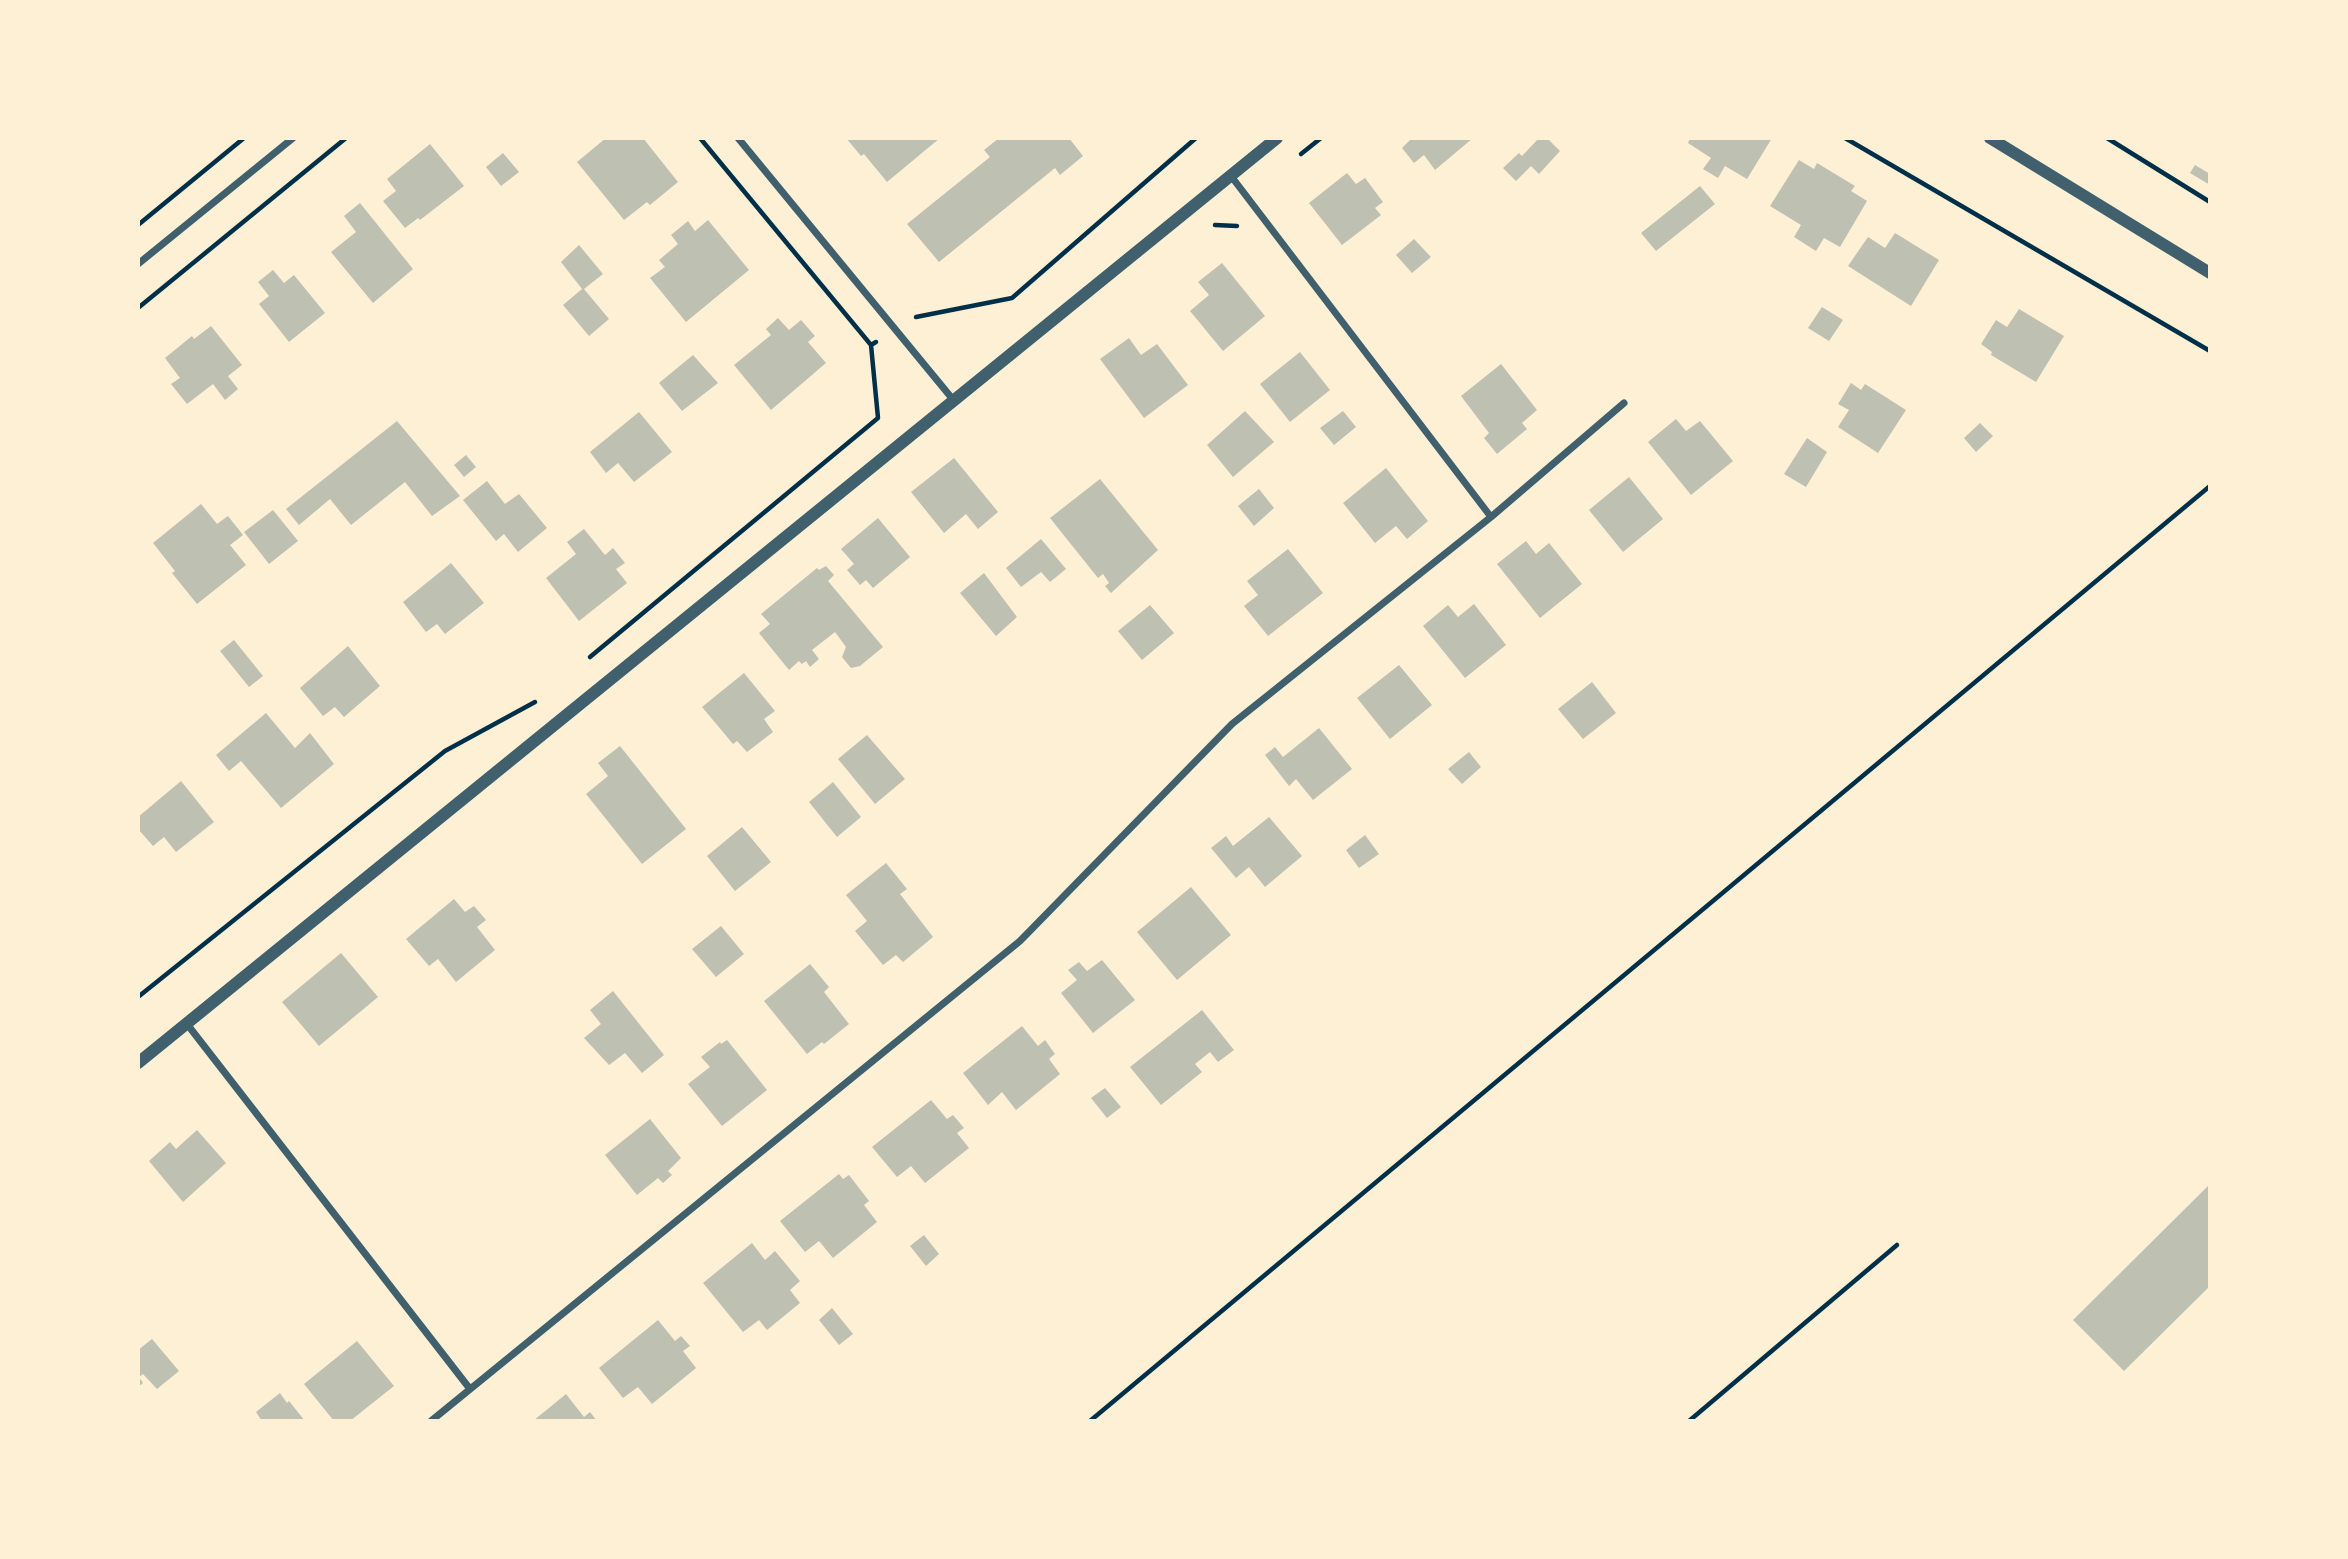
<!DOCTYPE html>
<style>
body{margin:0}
#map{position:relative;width:2348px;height:1559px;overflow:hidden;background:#fdf0d5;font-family:Inter,sans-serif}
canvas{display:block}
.frame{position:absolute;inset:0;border:140px solid #fdf0d5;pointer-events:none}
</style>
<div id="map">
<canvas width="2348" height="1559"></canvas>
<div class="frame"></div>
</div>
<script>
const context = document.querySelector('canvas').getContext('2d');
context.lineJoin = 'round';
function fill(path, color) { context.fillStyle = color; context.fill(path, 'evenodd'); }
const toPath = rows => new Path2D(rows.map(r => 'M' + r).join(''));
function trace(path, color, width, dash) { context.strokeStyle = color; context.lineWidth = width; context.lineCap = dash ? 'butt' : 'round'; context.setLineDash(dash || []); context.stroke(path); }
fill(toPath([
 [606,138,643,138,678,182,650,205,647,202,624,220,577,162],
 [846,138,940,138,887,182,864,154,861,156],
 [999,138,1011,138,1012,140,1015,138,1069,138,1083,156,1060,175,1055,168,939,262,907,224,990,157,984,150],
 [1409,138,1473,138,1435,170,1424,155,1414,163,1402,148,1410,140],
 [1539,138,1547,138,1560,151,1539,174,1531,166,1516,181,1503,168,1519,153,1522,156],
 [1690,138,1772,138,1747,179,1725,166,1718,178,1703,169,1711,158,1688,143],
 [430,144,464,186,420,220,418,218,405,228,383,201,396,191,387,179],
 [503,153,519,172,501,186,486,167],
 [1799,160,1814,169,1817,163,1855,186,1851,191,1867,201,1840,247,1824,238,1816,251,1794,237,1801,225,1770,206],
 [2195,165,2210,174,2210,185,2190,173],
 [1347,173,1356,184,1365,178,1383,202,1375,208,1381,215,1342,245,1309,203],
 [1700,186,1715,204,1656,251,1641,233],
 [360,203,413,269,373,303,331,252,356,232,344,216],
 [708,220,749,270,686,322,650,278,665,267,659,260,678,244,671,235,688,221,695,231],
 [1895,233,1939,260,1911,306,1848,266,1868,237,1885,248],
 [1414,239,1431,257,1412,273,1396,255],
 [579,245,603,274,584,289,609,319,589,336,563,305,582,289,561,262],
 [1222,263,1265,316,1223,351,1190,311,1209,295,1198,282],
 [273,270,284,283,294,275,325,313,289,342,259,304,269,296,258,282],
 [1822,307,1843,320,1829,341,1808,328],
 [2019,309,2064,336,2036,382,1991,355,1992,352,1981,344,1996,320,2007,327],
 [778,318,789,330,801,320,815,336,808,342,826,363,771,410,734,365,771,335,766,329],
 [211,326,242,365,228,376,238,389,225,400,213,384,187,404,171,384,180,378,165,358,192,336,194,339],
 [1129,338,1141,355,1157,344,1188,385,1144,418,1100,359],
 [1300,352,1330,390,1290,422,1260,384],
 [693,355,718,383,682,411,659,383],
 [1501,364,1537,410,1522,423,1527,429,1497,454,1484,438,1489,433,1461,396],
 [1851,383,1861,390,1865,384,1906,410,1878,453,1838,427,1849,410,1838,404],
 [1245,411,1274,442,1233,477,1207,445],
 [1343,411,1356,427,1334,445,1320,428],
 [639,412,672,452,634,482,618,463,606,473,590,452],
 [1676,419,1686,431,1700,421,1733,461,1691,495,1648,442],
 [397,421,460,496,432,516,405,482,351,525,330,499,299,525,286,509],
 [1980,423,1993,436,1976,452,1964,438],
 [1807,438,1827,452,1806,487,1784,474],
 [466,455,476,467,464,477,454,465],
 [954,458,998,512,978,529,966,514,944,533,911,492],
 [1386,468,1428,521,1407,539,1396,526,1375,543,1343,503],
 [1629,477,1663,519,1623,552,1589,510],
 [1100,479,1158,550,1111,593,1105,586,1109,583,1103,574,1098,578,1050,518],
 [487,481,505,504,519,494,547,528,518,552,504,534,496,541,463,500],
 [1259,489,1274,508,1254,526,1238,506],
 [201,504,217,524,228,516,243,535,230,545,246,565,197,604,172,573,175,571,153,543],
 [273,510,298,541,269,564,244,532],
 [878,518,910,557,873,588,866,580,860,585,847,570,854,564,841,549],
 [584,529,605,555,613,548,625,563,616,569,627,583,579,621,546,578,576,554,567,542],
 [1041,539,1066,569,1050,582,1041,572,1021,587,1006,568],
 [1526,541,1536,554,1549,543,1582,584,1540,618,1497,564],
 [1288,549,1323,593,1268,636,1244,606,1258,595,1247,581],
 [451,563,484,603,445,634,437,624,426,632,403,602],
 [826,566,834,575,828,581,883,647,860,666,851,668,842,657,846,647,835,632,812,650,819,659,810,667,806,661,802,664,799,661,789,670,759,633,770,624,761,614,817,568,819,570],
 [984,573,1017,617,996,636,960,593],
 [1474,604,1506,645,1465,678,1423,626,1448,605,1458,617],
 [1150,605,1174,633,1142,660,1118,631],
 [234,640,263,676,249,687,220,651],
 [348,646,380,686,344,717,335,707,323,716,300,688],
 [1399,665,1432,705,1390,739,1357,698],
 [744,673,775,711,764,719,773,732,747,752,737,741,733,744,702,707],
 [1592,682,1616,713,1583,739,1558,709],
 [266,713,295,748,310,733,334,764,281,808,241,761,229,771,216,755],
 [1319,728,1352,769,1313,800,1296,779,1289,786,1265,755,1275,747,1283,757],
 [867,735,905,779,875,804,838,759],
 [620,746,686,829,642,864,586,794,608,776,598,763],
 [1469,752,1481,767,1462,784,1448,769],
 [181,781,214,822,176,852,164,837,153,846,138,829,138,817],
 [833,782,861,817,837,837,809,802],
 [1269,817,1302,856,1265,887,1249,867,1236,878,1211,848,1226,836,1233,846],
 [742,827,771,862,735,891,707,856],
 [1365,835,1379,854,1359,868,1346,850],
 [886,863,907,889,900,894,933,937,903,962,896,955,883,965,855,931,867,921,846,895],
 [1191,887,1231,935,1177,980,1137,932],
 [454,899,465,912,474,906,486,920,477,927,495,950,456,982,438,959,429,966,406,939],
 [721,926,744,954,716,977,692,949],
 [341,953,378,997,319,1046,282,1002],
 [1102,960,1135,1000,1093,1033,1061,993,1077,980,1068,970,1079,962,1087,971],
 [810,964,829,987,824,992,849,1024,824,1044,822,1042,807,1054,764,1001],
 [613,991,664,1055,642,1073,625,1053,609,1065,584,1038,601,1024,590,1010],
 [1202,1010,1234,1050,1218,1062,1210,1052,1195,1064,1202,1072,1161,1105,1130,1067],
 [1022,1026,1038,1046,1045,1040,1055,1054,1049,1059,1060,1074,1016,1110,1002,1092,988,1105,963,1073],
 [727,1040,767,1090,722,1126,688,1084,710,1067,701,1057,720,1042,721,1044],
 [1105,1088,1121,1107,1107,1118,1091,1098],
 [931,1100,947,1119,953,1115,964,1128,957,1133,969,1148,925,1183,911,1166,897,1177,872,1147],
 [650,1119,681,1158,668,1171,672,1175,663,1183,658,1178,637,1195,605,1155],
 [197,1130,226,1163,183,1202,149,1161,170,1142,176,1149],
 [839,1174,843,1179,849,1175,869,1201,864,1205,877,1222,833,1258,819,1241,805,1252,780,1221],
 [2210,1184,2210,1286,2124,1371,2073,1320],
 [924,1235,939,1254,926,1266,910,1246],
 [752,1243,765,1260,775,1251,800,1281,790,1290,800,1303,767,1330,759,1320,743,1332,703,1283],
 [832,1308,853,1334,839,1345,819,1320],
 [658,1320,675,1341,681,1336,690,1346,683,1351,696,1368,652,1404,638,1387,623,1398,599,1368],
 [152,1339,179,1371,157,1389,143,1374,139,1377,143,1383,138,1387,138,1350],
 [357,1341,394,1386,350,1421,334,1421,304,1384],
 [280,1393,287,1403,289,1401,305,1421,262,1421,256,1412],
 [566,1394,584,1417,590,1412,597,1421,533,1421]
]), '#bec0b2');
trace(toPath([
 [700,138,871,345],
 [1845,138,2210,351],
 [2107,138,2210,202],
 [1301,154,1321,138],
 [138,225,244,138],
 [1215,225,1237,226],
 [138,308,346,138],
 [916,317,1012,298,1196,138],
 [590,657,878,418,871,345,876,342],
 [138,997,445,751,535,702],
 [1090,1421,2210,486],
 [1689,1421,1897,1245]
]), '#003049', 4.5);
trace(toPath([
 [738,138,955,402],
 [1231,176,1491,517],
 [138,264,293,138],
 [187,1024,470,1389],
 [431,1421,1020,941,1232,724,1491,517,1624,403]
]), '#3f606c', 7);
trace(toPath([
 [1990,138,2210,273],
 [138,1063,1277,138]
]), '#3f606c', 12);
</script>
